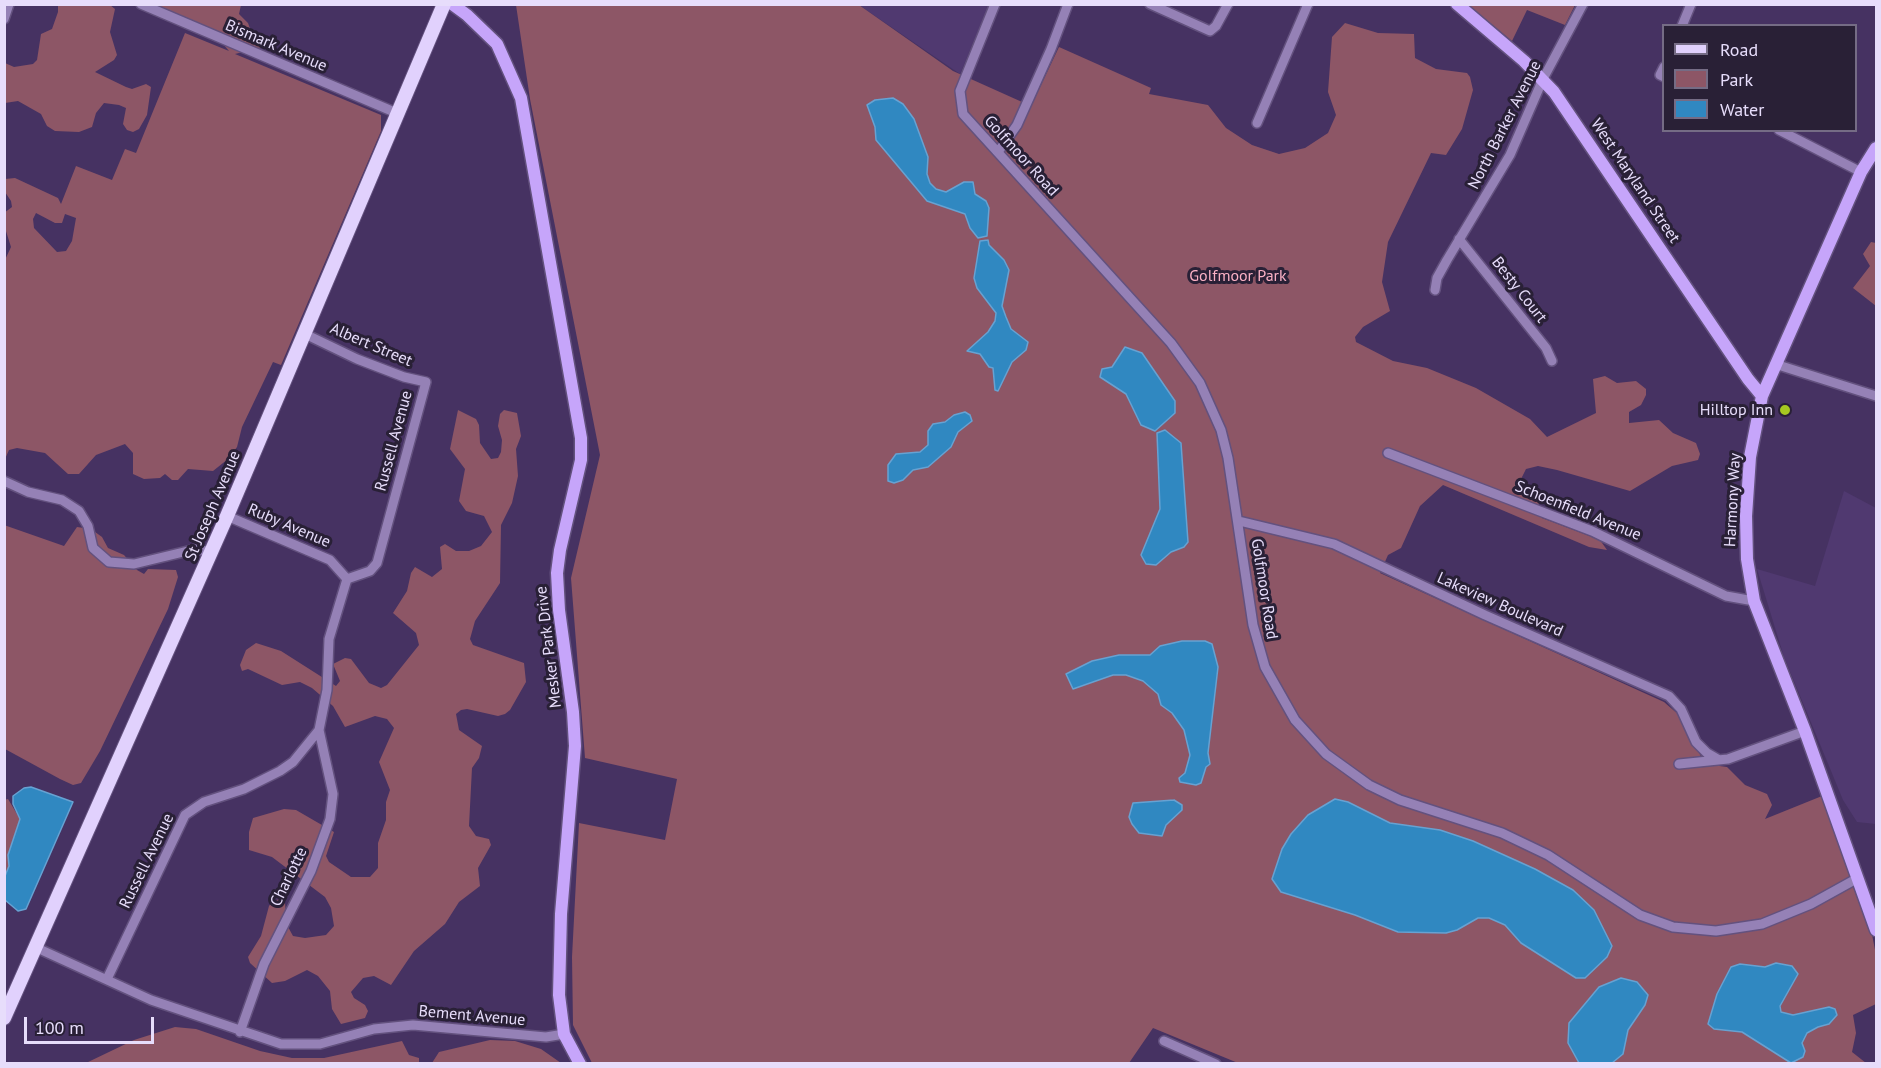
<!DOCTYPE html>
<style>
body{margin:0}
#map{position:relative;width:1881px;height:1068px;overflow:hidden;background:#463262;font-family:"PT Sans",sans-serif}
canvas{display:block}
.frame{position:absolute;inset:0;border:6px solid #e7ddfb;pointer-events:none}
.legend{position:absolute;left:1662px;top:24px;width:195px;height:108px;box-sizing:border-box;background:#292036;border:2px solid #756c85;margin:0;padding:8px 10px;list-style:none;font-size:18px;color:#e7ddfb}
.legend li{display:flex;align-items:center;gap:12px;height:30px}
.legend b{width:30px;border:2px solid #756c85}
.scale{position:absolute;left:24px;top:1017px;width:130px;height:27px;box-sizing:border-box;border:3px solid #e7ddfb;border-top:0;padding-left:8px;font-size:18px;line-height:21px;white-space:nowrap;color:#e7ddfb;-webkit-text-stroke:4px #292036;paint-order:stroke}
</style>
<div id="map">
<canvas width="1881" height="1068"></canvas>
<div class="frame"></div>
<ul class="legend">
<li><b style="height:8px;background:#e1d1fd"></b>Road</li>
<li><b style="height:16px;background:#8d5666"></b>Park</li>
<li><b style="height:16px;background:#3088c1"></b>Water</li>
</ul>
<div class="scale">100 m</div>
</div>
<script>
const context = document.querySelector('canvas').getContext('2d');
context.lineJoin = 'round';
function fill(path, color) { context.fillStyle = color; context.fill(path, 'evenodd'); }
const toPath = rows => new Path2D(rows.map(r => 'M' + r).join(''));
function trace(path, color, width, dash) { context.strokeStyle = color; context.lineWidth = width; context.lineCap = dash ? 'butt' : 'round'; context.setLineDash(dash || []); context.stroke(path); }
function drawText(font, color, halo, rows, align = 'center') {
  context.font = font + ' "PT Sans",sans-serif'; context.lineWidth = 6; context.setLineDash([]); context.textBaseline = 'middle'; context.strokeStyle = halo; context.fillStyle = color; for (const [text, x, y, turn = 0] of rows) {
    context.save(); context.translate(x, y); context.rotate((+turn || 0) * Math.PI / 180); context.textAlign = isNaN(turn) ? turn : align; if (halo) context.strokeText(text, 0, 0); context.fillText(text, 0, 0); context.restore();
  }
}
fill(toPath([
 [859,5,989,5,960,74],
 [1844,491,1876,508,1876,824,1857,822,1843,800,1784,657,1757,569,1815,586]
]), '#503970');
fill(toPath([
 [58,5,110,5,115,9,110,32,117,55,114,60,95,72,126,87,132,89,146,84,151,87,147,115,139,129,133,132,127,130,123,124,126,108,119,105,104,103,96,113,92,127,79,132,55,131,47,126,41,114,18,101,5,103,5,63,14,67,33,64,37,60,41,34,52,29,58,12],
 [153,5,241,5,239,14,248,23,253,37,262,47,235,54,381,115,381,131,281,365,273,362,242,427,237,447,228,459,213,471,188,469,178,480,172,480,165,474,160,478,144,479,133,474,133,453,125,444,96,455,79,474,68,474,45,453,17,448,9,450,5,459,4,262,11,247,5,228,4,213,12,207,11,201,5,192,5,179,15,178,58,198,61,204,76,166,112,180,125,149,136,153,185,33,229,51,217,37],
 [36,213,55,223,62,223,65,214,76,218,72,241,66,251,57,252,34,228,33,219],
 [516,5,859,5,953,71,1031,106,1059,47,1151,88,1149,94,1208,105,1226,128,1252,145,1279,154,1305,148,1328,133,1336,115,1328,92,1332,37,1345,23,1378,33,1414,34,1415,58,1436,69,1467,73,1470,77,1473,90,1462,129,1446,155,1431,153,1388,242,1382,282,1390,311,1363,327,1355,337,1356,342,1393,361,1427,368,1476,388,1530,419,1547,437,1596,413,1593,379,1605,376,1617,383,1636,381,1646,389,1646,395,1641,405,1629,412,1629,423,1659,420,1673,433,1696,443,1700,454,1698,460,1672,466,1630,491,1557,470,1538,466,1526,469,1520,481,1538,500,1542,518,1600,540,1607,550,1589,547,1443,485,1420,506,1401,548,1388,555,1380,573,1664,702,1679,715,1705,764,1727,767,1745,785,1767,794,1772,805,1765,819,1822,796,1859,903,1868,914,1876,955,1876,1004,1853,1015,1856,1033,1852,1052,1866,1063,1238,1063,1153,1028,1129,1063,592,1063,573,1025,572,957,579,823,665,840,677,779,585,758,571,578,600,455,530,99],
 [1468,5,1575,5,1565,25,1527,10,1512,41],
 [1871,242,1876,243,1876,306,1853,288,1870,266,1863,254],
 [458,410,476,419,479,425,480,443,491,459,498,458,501,452,502,440,498,426,500,414,504,410,517,413,521,436,516,449,518,476,512,503,501,525,500,583,475,621,470,639,473,645,524,663,526,682,510,710,505,714,498,716,467,709,461,710,456,714,459,730,482,746,479,758,472,768,469,826,476,836,489,839,491,845,478,868,480,886,459,902,445,924,414,951,391,985,374,976,363,978,351,992,354,998,365,1005,368,1011,365,1018,341,1024,332,1009,330,991,318,976,307,970,285,981,272,983,250,963,248,957,261,936,269,906,273,901,280,899,285,903,287,925,293,936,305,938,326,935,334,926,331,908,325,897,272,857,249,850,249,832,253,818,284,809,296,810,334,832,326,856,329,862,351,877,370,877,378,868,378,843,386,820,386,802,390,790,379,762,394,728,387,719,375,716,345,727,333,706,312,688,300,682,282,685,248,669,242,671,240,665,246,650,256,643,281,651,336,686,340,681,333,664,345,658,351,659,369,683,381,688,387,685,419,645,416,633,393,613,407,591,411,573,415,567,432,577,442,569,440,547,445,544,456,551,469,551,481,546,492,532,484,516,466,511,459,501,465,469,450,449],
 [4,525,64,546,77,527,91,529,102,537,108,548,124,555,137,570,144,574,148,569,176,570,178,577,168,609,100,751,81,783,73,785,60,779,5,749],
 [8,799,20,819,8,855,9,866,5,876,4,800],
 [175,1027,196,1029,260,1051,292,1058,324,1058,402,1041,409,1055,419,1058,419,1063,86,1063,134,1040],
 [490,1040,515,1041,541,1049,561,1063,432,1063,439,1052]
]), '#8d5666');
const water = toPath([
 [893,98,903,104,914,119,928,157,927,174,930,183,936,189,946,192,964,182,973,182,975,194,986,201,989,208,987,236,978,238,970,228,965,214,927,201,876,140,875,127,867,105,875,100,893,98],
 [988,240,989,245,1004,260,1009,270,1002,306,1006,317,1011,329,1028,342,1026,350,1012,362,998,391,995,390,993,368,989,367,980,354,967,351,988,332,995,321,996,313,977,288,974,278,980,241,988,240],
 [1125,347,1142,353,1175,401,1175,413,1155,431,1141,425,1126,394,1100,377,1102,369,1112,367,1125,347],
 [965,412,970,415,972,421,958,432,951,447,928,467,913,470,903,480,894,483,888,481,888,465,896,454,920,452,928,445,928,431,933,424,945,422,954,415,965,412],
 [1165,430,1181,443,1188,542,1184,547,1171,552,1156,565,1146,564,1141,555,1160,509,1157,433,1165,430],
 [1182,641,1205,641,1212,644,1218,667,1208,753,1210,764,1206,767,1201,783,1196,785,1180,782,1179,778,1185,773,1190,755,1184,730,1172,713,1161,705,1158,694,1143,681,1126,675,1113,675,1073,689,1066,674,1092,661,1119,655,1150,655,1160,646,1182,641],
 [31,787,73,802,26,909,18,911,5,900,5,876,9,866,8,855,20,819,13,804,13,796,24,788,31,787],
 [1335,799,1348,802,1390,823,1440,830,1473,841,1535,869,1573,890,1594,910,1612,946,1607,957,1585,978,1576,978,1521,943,1505,925,1489,918,1478,918,1457,930,1446,933,1398,932,1355,915,1281,892,1272,879,1282,849,1291,834,1308,815,1335,799],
 [1174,800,1182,805,1182,810,1166,825,1162,836,1139,833,1132,824,1129,817,1133,803,1174,800],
 [1776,963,1792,966,1798,974,1780,1006,1781,1012,1793,1015,1829,1007,1835,1009,1837,1015,1829,1024,1818,1027,1807,1033,1802,1043,1805,1051,1803,1057,1791,1063,1742,1032,1714,1029,1708,1024,1717,994,1731,967,1740,964,1765,967,1776,963],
 [1621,978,1637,982,1648,995,1645,1005,1628,1030,1623,1054,1612,1063,1579,1063,1568,1043,1569,1023,1599,987,1621,978]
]);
fill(water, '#3088c1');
trace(water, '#67a2d2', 1.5);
const street = toPath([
 [141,4,399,114],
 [995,4,960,91,963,114,1171,343,1200,383,1221,430,1228,458,1253,625,1265,667,1295,720,1326,754,1369,785,1400,800,1502,833,1548,855,1640,915,1673,927,1716,931,1762,924,1811,904,1858,878],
 [1150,4,1210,31,1216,26,1228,4],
 [4,19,9,4],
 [1682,26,1691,4],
 [1664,67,1660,75,1664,77],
 [1257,123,1308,4],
 [1779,130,1861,172],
 [998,152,1017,125,1051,49,1068,4],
 [1459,239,1546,348,1552,361],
 [1435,290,1437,278,1447,260,1510,155,1543,79,1583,4],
 [305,334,357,359,404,377,426,382,377,563,370,571,347,579],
 [1775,364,1876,396],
 [1388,453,1592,531,1726,596,1754,601],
 [4,481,28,492,62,500,79,511,88,526,93,548,109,562,134,564,196,549,211,552],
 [227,516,330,560,347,579],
 [1239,521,1334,544,1485,615,1669,696,1681,709,1696,742,1707,753,1719,760],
 [1679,764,1728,759,1805,731],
 [37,948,151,1000,281,1044,320,1044,374,1029,413,1025,546,1037,564,1034],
 [107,979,185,815,204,802,244,789,280,771,293,762,319,730,327,690,329,639,347,579],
 [240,1032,264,964,311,871,330,819,333,794,319,730],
 [1164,1041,1216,1064]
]);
const secondary = toPath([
 [452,4,467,15,497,44,521,98,581,438,581,460,560,550,557,573,559,610,573,712,575,746,561,914,559,995,564,1034,580,1064],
 [1457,4,1524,61,1554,92,1748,379,1762,396],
 [1876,148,1861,172,1762,396,1750,457,1746,516,1747,559,1754,601,1805,731,1876,930]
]);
const primary = toPath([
 [4,1018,227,516,444,4]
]);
trace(street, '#63517e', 12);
trace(secondary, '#63517e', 15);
trace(primary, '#63517e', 16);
trace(street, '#9581b6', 9);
trace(secondary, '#c6a5fa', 12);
trace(primary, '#e1d1fd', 14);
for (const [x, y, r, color] of [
 [1785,410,6,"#a6c821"]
]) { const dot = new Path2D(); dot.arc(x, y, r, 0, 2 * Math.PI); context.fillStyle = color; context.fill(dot); trace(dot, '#292036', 2); }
drawText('16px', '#e7ddfb', '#292036', [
 ["Bismark Avenue",276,46,23],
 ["North Barker Avenue",1505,125,-63],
 ["Golfmoor Road",1021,156,48],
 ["West Maryland Street",1635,181,56],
 ["Besty Court",1519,290,52],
 ["Albert Street",371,345,23],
 ["Russell Avenue",394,441,-75],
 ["Harmony Way",1733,500,-87],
 ["St Joseph Avenue",213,506,-67],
 ["Schoenfield Avenue",1578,511,22],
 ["Ruby Avenue",289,526,23],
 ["Golfmoor Road",1264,589,81],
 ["Lakeview Boulevard",1500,605,24],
 ["Mesker Park Drive",549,647,-97],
 ["Russell Avenue",147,861,-64],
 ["Charlotte",289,877,-64],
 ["Bement Avenue",472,1016,5]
]);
drawText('16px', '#fbb1c5', '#292036', [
 ["Golfmoor Park",1238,276]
]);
drawText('16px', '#e7ddfb', '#292036', [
 ["Hilltop Inn",1773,410]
], 'right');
</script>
